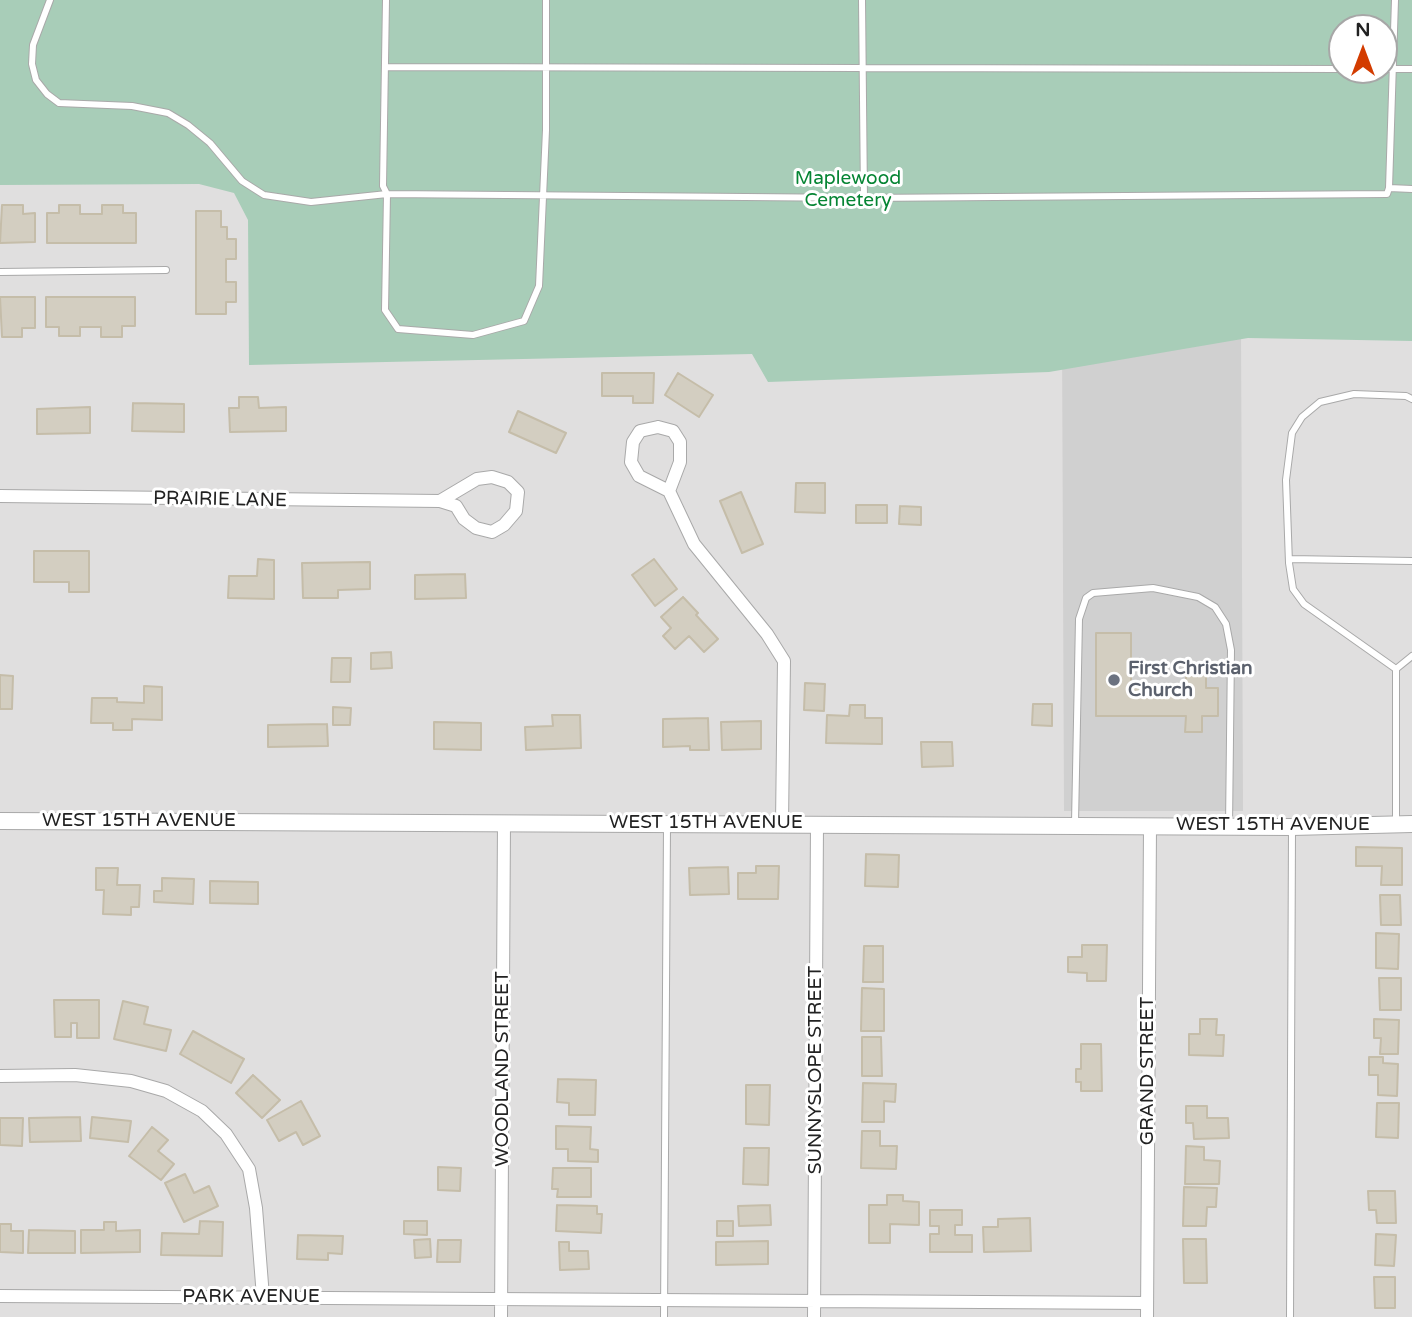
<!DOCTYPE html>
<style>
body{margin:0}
#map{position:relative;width:1412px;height:1317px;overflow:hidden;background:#f2f2e8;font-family:"Varela Round",sans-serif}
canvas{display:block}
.north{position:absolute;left:1328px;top:14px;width:70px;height:70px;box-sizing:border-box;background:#fff;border:2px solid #a7a7a7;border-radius:50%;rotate:0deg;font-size:19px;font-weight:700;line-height:28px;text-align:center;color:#222}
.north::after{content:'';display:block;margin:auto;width:24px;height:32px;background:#d33c00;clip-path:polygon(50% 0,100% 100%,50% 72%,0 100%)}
</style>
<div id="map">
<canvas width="1412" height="1317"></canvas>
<div class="north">N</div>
</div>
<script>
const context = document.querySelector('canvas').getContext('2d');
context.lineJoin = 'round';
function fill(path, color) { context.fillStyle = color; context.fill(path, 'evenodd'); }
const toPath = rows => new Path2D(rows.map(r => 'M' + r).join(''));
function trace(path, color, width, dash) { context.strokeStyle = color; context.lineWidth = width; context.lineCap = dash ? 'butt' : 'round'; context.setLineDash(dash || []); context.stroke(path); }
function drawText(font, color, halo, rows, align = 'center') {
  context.font = font + ' "Varela Round",sans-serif'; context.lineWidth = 6; context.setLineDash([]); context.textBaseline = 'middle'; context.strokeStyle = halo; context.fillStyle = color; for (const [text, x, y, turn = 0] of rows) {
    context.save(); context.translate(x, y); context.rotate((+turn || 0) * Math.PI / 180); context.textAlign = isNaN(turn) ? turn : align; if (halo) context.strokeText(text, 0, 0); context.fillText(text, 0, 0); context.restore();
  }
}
fill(toPath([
 [0,0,1412,0,1412,1317,0,1317],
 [1342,28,1384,28,1384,70,1342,70]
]), '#e0dfdf');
fill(toPath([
 [1241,328,1243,811,1064,811,1062,329]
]), '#d0d0d0');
fill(toPath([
 [0,0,1412,0,1412,341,1248,338,1049,372,768,382,752,354,249,365,248,220,234,193,199,184,0,185],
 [1342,28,1384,28,1384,70,1342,70]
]), '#a8cdb8');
const building = toPath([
 [2,205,23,205,23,214,35,213,35,242,0,243,2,205],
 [59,205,80,205,80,214,102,214,102,205,123,205,123,213,136,213,136,243,47,243,47,213,59,213,59,205],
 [196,211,221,211,221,227,227,227,227,239,236,239,236,259,226,259,226,282,236,282,236,302,226,302,226,314,196,314,196,211],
 [0,297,35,297,35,328,22,328,22,337,2,337,0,297],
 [46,297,135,297,135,326,122,326,122,337,101,337,101,327,80,327,80,336,59,336,59,327,46,327,46,297],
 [602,373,654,373,653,403,633,403,633,396,602,396,602,373],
 [678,373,713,395,699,417,665,395,678,373],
 [239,397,258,397,259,408,286,407,286,431,230,432,229,408,239,408,239,397],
 [133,403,184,404,184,432,132,431,133,403],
 [90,407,90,433,37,434,37,409,90,407],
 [518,411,566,433,556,453,509,432,518,411],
 [796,483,825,483,825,513,795,512,796,483],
 [741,492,763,544,742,553,720,501,741,492],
 [856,505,887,505,887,523,856,523,856,505],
 [900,506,921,507,921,525,899,524,900,506],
 [34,551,89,551,89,592,69,592,69,582,34,582,34,551],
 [258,559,274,560,274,599,228,598,229,576,257,576,258,559],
 [654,559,677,589,655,606,632,575,654,559],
 [370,562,370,589,338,590,338,598,303,598,302,563,370,562],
 [465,574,466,598,415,599,415,575,465,574],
 [683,597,698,613,696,615,718,639,704,652,689,636,675,649,663,636,671,628,661,617,683,597],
 [1096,633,1131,633,1131,685,1186,685,1186,674,1206,674,1206,688,1218,688,1218,716,1202,716,1202,732,1185,732,1186,716,1096,716,1096,633],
 [391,652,392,668,371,669,371,653,391,652],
 [332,658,351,658,350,682,331,682,332,658],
 [0,675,13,676,12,709,0,709,0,675],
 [805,683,825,684,824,711,804,710,805,683],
 [144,686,162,687,162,720,132,719,132,730,113,730,113,723,91,723,92,698,117,698,117,702,144,703,144,686],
 [1033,704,1052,704,1052,726,1032,725,1033,704],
 [850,705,865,705,865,718,882,718,882,744,826,743,827,715,849,716,850,705],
 [333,707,351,708,350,725,333,725,333,707],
 [552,715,580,715,581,748,526,750,525,727,553,726,552,715],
 [708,718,709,750,690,750,690,746,663,747,663,719,708,718],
 [761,721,761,749,722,750,721,722,761,721],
 [434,722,481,723,481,750,434,749,434,722],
 [327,724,328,746,268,747,268,725,327,724],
 [921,742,952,742,953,766,922,767,921,742],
 [1356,847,1402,848,1402,885,1381,885,1382,866,1356,866,1356,847],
 [866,854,899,855,898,887,865,886,866,854],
 [756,866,779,866,778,899,738,899,738,873,756,873,756,866],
 [728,867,729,894,690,895,689,868,728,867],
 [96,868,118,868,117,885,140,885,139,907,131,907,131,915,103,914,104,890,96,890,96,868],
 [162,878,194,879,193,904,154,902,154,891,162,891,162,878],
 [210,881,258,882,258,904,210,903,210,881],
 [1380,895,1400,895,1401,925,1381,925,1380,895],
 [1376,933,1399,934,1398,969,1376,968,1376,933],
 [1082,945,1107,945,1106,981,1087,981,1087,973,1068,972,1068,957,1082,957,1082,945],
 [864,946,883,946,883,982,863,982,864,946],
 [1379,978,1401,978,1401,1010,1380,1010,1379,978],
 [862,988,884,989,884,1031,861,1031,862,988],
 [54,1000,99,1000,99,1038,77,1038,77,1023,71,1023,71,1037,55,1037,54,1000],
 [123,1001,148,1007,144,1024,171,1030,166,1051,114,1039,123,1001],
 [1200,1019,1217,1019,1216,1035,1224,1035,1223,1056,1189,1055,1189,1034,1200,1034,1200,1019],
 [1374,1019,1399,1020,1398,1054,1380,1054,1381,1038,1374,1038,1374,1019],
 [193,1031,244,1059,231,1083,180,1054,193,1031],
 [862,1037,881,1037,882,1076,862,1076,862,1037],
 [1081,1044,1101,1044,1102,1091,1081,1091,1081,1082,1076,1082,1076,1069,1081,1069,1081,1044],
 [1369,1057,1383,1057,1383,1063,1398,1064,1397,1096,1378,1095,1378,1075,1369,1075,1369,1057],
 [253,1075,280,1100,262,1118,236,1093,253,1075],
 [558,1079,596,1080,595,1115,569,1115,569,1103,557,1102,558,1079],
 [863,1083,896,1084,895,1102,884,1101,884,1122,862,1122,863,1083],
 [746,1085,770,1085,769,1125,746,1124,746,1085],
 [301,1101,320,1136,303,1145,296,1132,279,1141,267,1120,301,1101],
 [1377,1103,1399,1103,1398,1138,1376,1137,1377,1103],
 [1186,1106,1207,1106,1207,1118,1228,1118,1229,1138,1194,1139,1193,1123,1186,1123,1186,1106],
 [80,1117,81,1141,30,1142,29,1118,80,1117],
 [92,1117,131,1121,128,1142,90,1138,92,1117],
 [0,1118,23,1118,22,1146,0,1145,0,1118],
 [556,1126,591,1127,590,1149,598,1150,598,1162,568,1161,568,1149,556,1149,556,1126],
 [152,1127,168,1140,158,1151,174,1164,161,1180,129,1156,152,1127],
 [862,1131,880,1131,880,1146,897,1146,896,1169,861,1168,862,1131],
 [1186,1146,1204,1147,1204,1160,1220,1161,1219,1184,1185,1184,1186,1146],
 [744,1148,769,1148,768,1185,743,1184,744,1148],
 [438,1167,461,1168,460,1191,438,1190,438,1167],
 [553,1168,591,1168,591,1197,557,1197,558,1189,552,1189,553,1168],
 [185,1174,194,1193,209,1186,218,1206,184,1222,165,1183,185,1174],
 [1184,1187,1217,1188,1216,1207,1207,1207,1206,1226,1183,1226,1184,1187],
 [1368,1191,1395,1191,1396,1223,1377,1223,1376,1210,1369,1210,1368,1191],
 [887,1195,903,1195,903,1201,919,1202,919,1225,890,1224,890,1243,869,1243,869,1205,887,1205,887,1195],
 [557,1205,597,1206,597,1214,602,1214,601,1233,556,1231,557,1205],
 [770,1205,771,1225,739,1226,738,1206,770,1205],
 [930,1210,962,1210,962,1225,955,1225,955,1235,972,1235,972,1252,930,1252,930,1234,939,1234,939,1226,930,1226,930,1210],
 [1030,1218,1031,1251,984,1252,983,1227,998,1227,998,1219,1030,1218],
 [200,1221,223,1222,222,1256,161,1255,162,1233,199,1234,200,1221],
 [404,1221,427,1221,427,1235,404,1234,404,1221],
 [717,1221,733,1221,733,1236,717,1236,717,1221],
 [104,1222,116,1222,116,1231,140,1230,140,1252,81,1253,81,1230,104,1230,104,1222],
 [0,1224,11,1224,11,1231,23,1231,23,1253,0,1252,0,1224],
 [29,1230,75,1231,75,1253,28,1253,29,1230],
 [1376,1234,1396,1235,1394,1266,1375,1265,1376,1234],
 [298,1235,343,1236,342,1254,328,1253,328,1260,297,1259,298,1235],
 [430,1239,431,1257,415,1258,414,1240,430,1239],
 [1183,1239,1206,1239,1207,1283,1184,1283,1183,1239],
 [438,1240,461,1240,460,1262,437,1262,438,1240],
 [768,1241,768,1264,716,1265,716,1242,768,1241],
 [559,1242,569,1242,569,1251,588,1251,589,1269,560,1270,559,1242],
 [1374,1277,1395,1277,1395,1308,1375,1308,1374,1277]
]);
fill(building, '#d3cec1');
trace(building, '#c5bda9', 2);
const service = toPath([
 [50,0,33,45,32,64,36,80,47,94,59,103,132,106,168,113,188,125,210,143,242,181,264,195,311,202,387,194,864,198,1387,194,1389,188,1395,0],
 [386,0,383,186,387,194,385,310,398,329,473,335,524,321,539,286,546,130,546,0],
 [862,0,864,198],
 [385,67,1342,69],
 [1384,69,1412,69],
 [1389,188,1412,189],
 [0,272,166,270],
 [1289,559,1412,561],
 [1396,669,1304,604,1293,589,1289,563,1286,480,1292,433,1302,417,1320,402,1354,394,1406,396,1412,399],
 [1396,669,1396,822],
 [1396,669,1412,656],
 [1075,823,1079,619,1086,598,1093,593,1153,588,1198,597,1215,607,1226,624,1231,650,1229,826],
 [664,1317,667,825],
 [1290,1317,1292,828]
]);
const minor = toPath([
 [658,427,673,431,680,442,680,462,669,491,639,476,631,462,633,442,640,431,658,427],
 [669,491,694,544,767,634,784,661,782,823],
 [0,496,440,501,456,506,464,519,476,528,492,532,504,525,516,511,518,492,508,482,492,477,477,479,440,501],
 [0,1076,75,1075,131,1081,166,1091,202,1111,226,1134,249,1169,256,1208,263,1297],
 [0,1296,1147,1303],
 [501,1317,504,822],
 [814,1317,817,824],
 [1147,1317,1150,826]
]);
const tertiary = toPath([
 [0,821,1292,827,1412,824]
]);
trace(service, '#a9a9a9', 8);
trace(minor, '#a9a9a9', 14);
trace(tertiary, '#a9a9a9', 18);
trace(service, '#fff', 6);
trace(minor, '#fff', 12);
trace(tertiary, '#fff', 16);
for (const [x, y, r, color] of [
 [1114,680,7,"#6b7280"]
]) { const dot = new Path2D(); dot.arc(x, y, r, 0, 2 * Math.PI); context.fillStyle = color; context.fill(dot); trace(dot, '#fff', 2.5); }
drawText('19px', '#068534', '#fff', [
 ["Maplewood",848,179],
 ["Cemetery",848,201]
]);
drawText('19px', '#222', '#fff', [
 ["PRAIRIE LANE",220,500,1],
 ["WEST 15TH AVENUE",139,821],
 ["WEST 15TH AVENUE",706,823],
 ["WEST 15TH AVENUE",1273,825],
 ["WOODLAND STREET",503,1069,-90],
 ["SUNNYSLOPE STREET",816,1070,-90],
 ["GRAND STREET",1148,1071,-90],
 ["PARK AVENUE",251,1297]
]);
drawText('bold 19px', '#5b616d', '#fff', [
 ["First Christian",1128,669],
 ["Church",1128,691]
], 'left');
</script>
